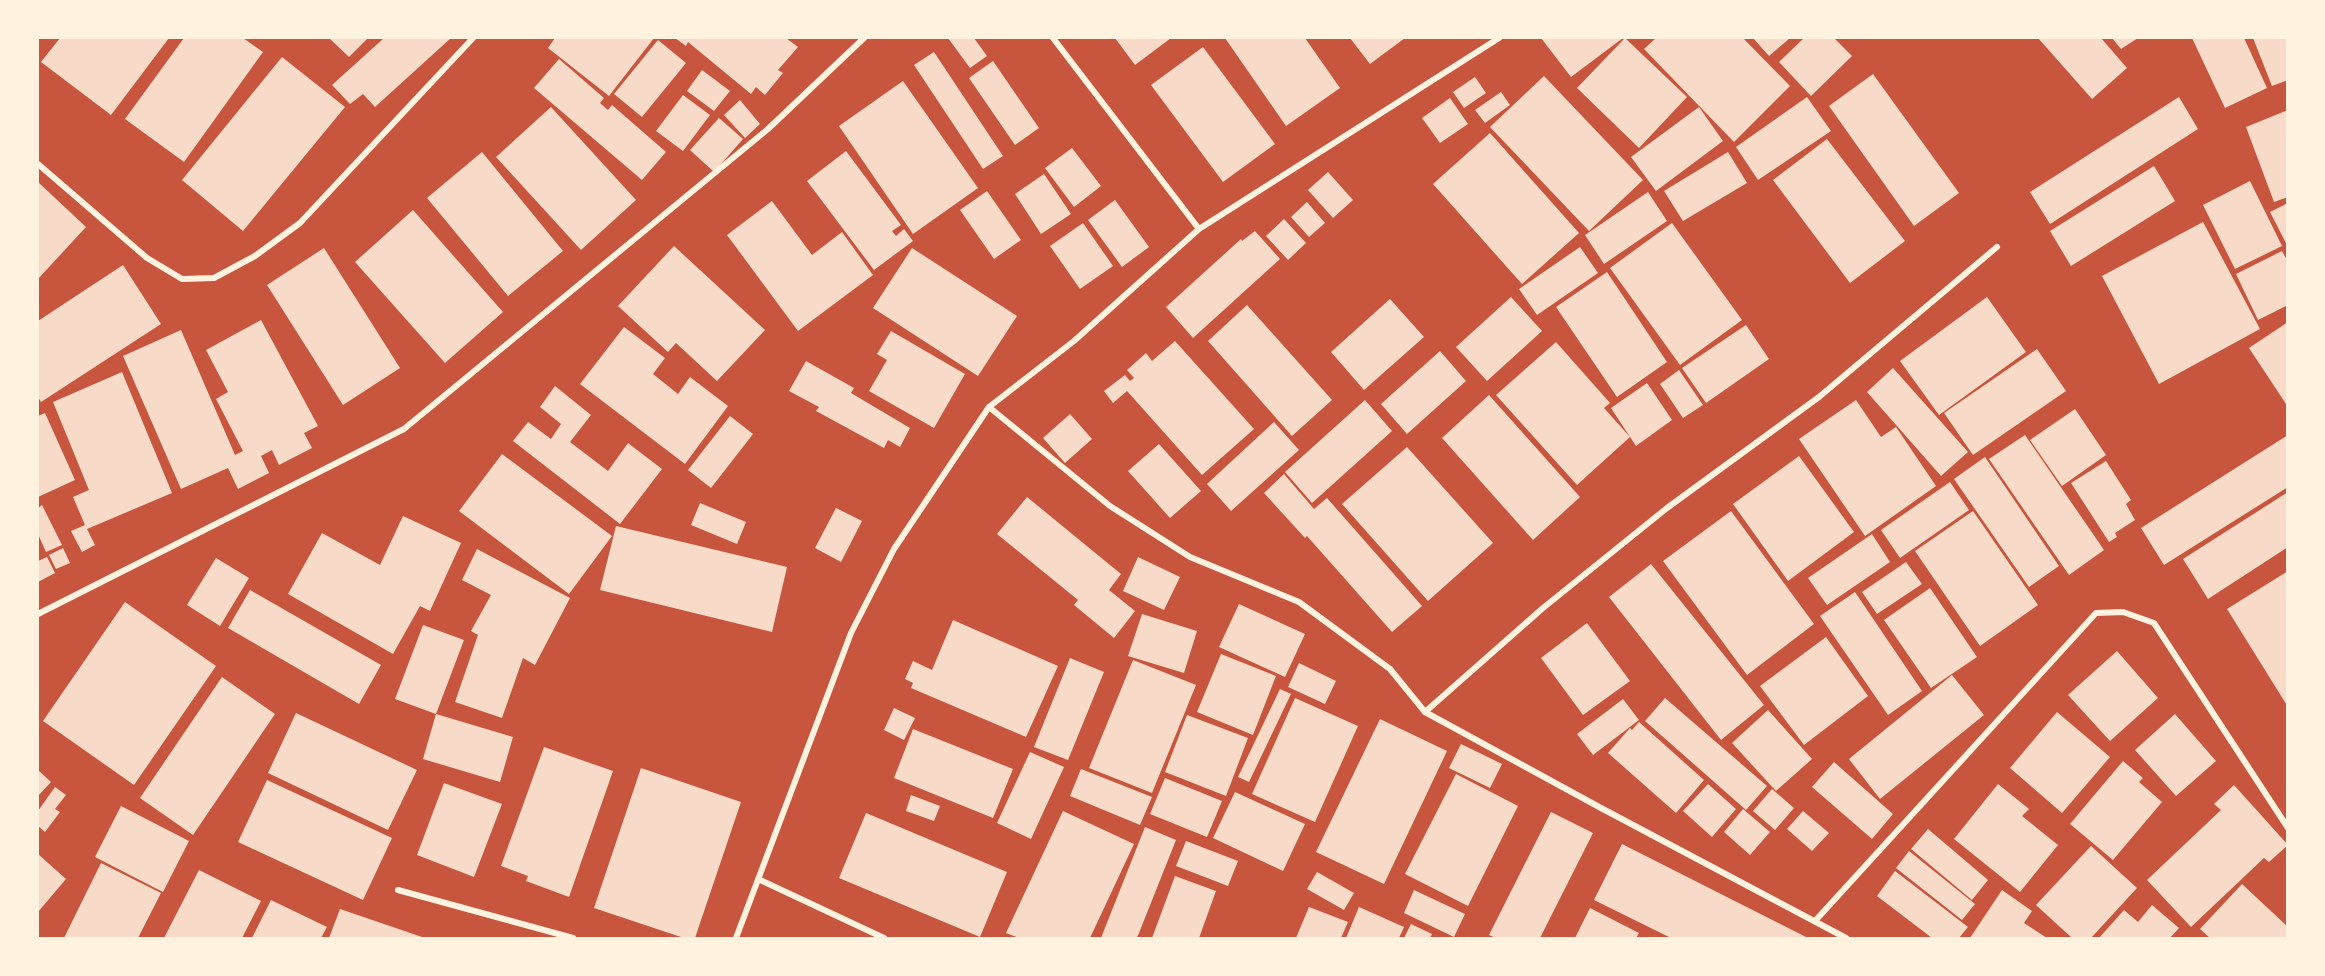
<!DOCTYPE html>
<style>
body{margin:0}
#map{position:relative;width:2325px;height:976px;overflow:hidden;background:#c8553d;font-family:Helvetica,sans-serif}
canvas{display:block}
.frame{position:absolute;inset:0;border:39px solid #fff3e0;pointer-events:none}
</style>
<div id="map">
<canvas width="2325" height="976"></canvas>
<div class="frame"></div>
</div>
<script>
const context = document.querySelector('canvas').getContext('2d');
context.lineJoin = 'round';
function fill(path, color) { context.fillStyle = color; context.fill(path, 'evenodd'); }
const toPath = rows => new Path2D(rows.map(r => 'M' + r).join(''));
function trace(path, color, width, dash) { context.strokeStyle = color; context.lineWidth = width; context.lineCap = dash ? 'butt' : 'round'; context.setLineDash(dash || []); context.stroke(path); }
fill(toPath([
 [60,38,169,38,111,115,41,62],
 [184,38,243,38,263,52,184,162,125,119],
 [329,38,368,38,349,57],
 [384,38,451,38,375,107,363,94,350,104,332,85],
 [555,38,654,38,609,96,548,48],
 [675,38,786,38,798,47,778,70,783,73,765,95,756,87,751,94,688,42,686,46],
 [948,38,974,38,987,56,970,68],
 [1115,38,1171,38,1135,65],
 [1225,38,1305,38,1340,88,1286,126],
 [1350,38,1405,38,1370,64],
 [1541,38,1623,38,1571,77],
 [1625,38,1687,97,1639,148,1577,88],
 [1656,38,1743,38,1790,86,1734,142,1644,49],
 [1753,38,1790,38,1769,56],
 [1804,38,1834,38,1852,56,1811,96,1779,62],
 [2038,38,2101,38,2127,68,2092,99],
 [2112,38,2138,38,2121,49],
 [2192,38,2244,38,2267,88,2225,108],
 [2253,38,2288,38,2288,80,2272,86],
 [658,40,686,63,642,117,614,94],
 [1203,47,1275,144,1223,182,1151,85],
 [934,52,1003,156,983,169,914,65],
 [282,57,345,107,243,231,182,180],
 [559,59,604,98,600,103,608,110,612,105,666,152,642,180,534,88],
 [993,61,1039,128,1015,145,969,78],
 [702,70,730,91,714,111,687,91],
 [1873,74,1959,193,1914,226,1829,106],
 [1544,76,1643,180,1589,231,1490,127],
 [1475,77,1486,93,1464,108,1453,92],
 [903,81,978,188,913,234,839,126],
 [1501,92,1510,105,1485,123,1475,110],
 [683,95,710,115,683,151,656,131],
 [1807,97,1831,131,1758,180,1736,147],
 [2179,97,2198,129,2050,224,2030,192],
 [1450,98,1468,124,1440,143,1422,118],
 [740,100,760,124,745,138,724,115],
 [551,107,636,200,581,250,496,157],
 [1699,107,1723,141,1656,191,1631,157],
 [2288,110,2288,197,2274,202,2246,127],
 [719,118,743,139,714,172,690,150],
 [1490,133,1579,233,1522,284,1433,184],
 [1827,139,1905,241,1850,283,1773,180],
 [1072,148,1101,186,1074,207,1045,168],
 [846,151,901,225,892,231,896,236,904,229,913,241,874,270,807,181],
 [482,152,563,251,508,296,427,198],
 [1728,152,1747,183,1683,221,1664,191],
 [2154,166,2175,201,2071,266,2050,231],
 [1328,172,1353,200,1333,218,1308,190],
 [1044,174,1071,214,1041,234,1015,194],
 [2250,181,2282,246,2235,269,2203,205],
 [38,182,86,227,38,279],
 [987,191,1021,240,994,259,960,210],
 [1648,192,1667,221,1604,264,1585,235],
 [1115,200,1149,247,1122,267,1088,220],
 [772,201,812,255,842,232,873,275,798,331,727,235],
 [1307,202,1325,223,1309,237,1291,217],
 [2288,203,2288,247,2270,212],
 [413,210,503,312,445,363,355,262],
 [1284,219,1306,243,1288,260,1266,236],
 [2203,222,2260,329,2159,384,2102,276],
 [1083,223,1113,266,1080,289,1050,246],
 [1672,223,1742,320,1680,365,1610,268],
 [1255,231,1280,259,1193,338,1166,307,1241,239,1242,241],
 [674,246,765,330,717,381,676,343,668,352,618,306],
 [1580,247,1598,273,1537,315,1519,289],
 [324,248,400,368,343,405,267,285],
 [912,248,1017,316,978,376,873,308],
 [2282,251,2288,262,2288,305,2258,320,2236,274],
 [123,265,161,324,41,402,38,397,38,321],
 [1607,272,1667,362,1617,397,1556,307],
 [1511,297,1542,331,1487,381,1456,347],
 [1987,297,2026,352,1939,415,1900,361],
 [1390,299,1424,337,1364,390,1331,352],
 [1247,305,1332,400,1292,436,1208,341],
 [261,320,318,426,304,433,312,448,279,465,272,450,261,456,269,473,238,489,228,468,181,489,123,356,181,330,235,455,243,451,216,399,228,392,206,350],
 [2288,322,2288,407,2249,348],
 [1746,325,1769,359,1706,403,1682,368],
 [624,327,665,358,653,374,678,394,690,377,728,406,685,464,580,384],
 [891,331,965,374,934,428,869,391,887,360,877,354],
 [1175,341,1254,429,1202,475,1127,391,1113,403,1104,391,1125,375,1130,381,1134,378,1127,370,1146,353,1152,361],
 [1556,342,1610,403,1604,408,1630,437,1577,485,1496,395],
 [2037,349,2066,391,1973,455,1944,413],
 [1440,351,1466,381,1407,434,1381,404],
 [806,361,854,388,851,393,910,428,900,447,888,440,884,448,816,411,819,407,789,391],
 [1893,368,1968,452,1941,476,1867,392],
 [1679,370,1703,405,1683,418,1660,384],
 [122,372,172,493,87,529,95,545,82,552,71,531,85,525,73,497,89,490,53,402],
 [1647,383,1672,420,1636,446,1611,408],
 [555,386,591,415,570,442,608,471,628,443,662,469,620,524,513,441,528,422,551,439,561,424,540,407],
 [1489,395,1580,497,1533,540,1442,438],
 [1365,400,1392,431,1312,503,1285,472],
 [1856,400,1881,437,1896,427,1936,486,1865,536,1799,439],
 [2075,409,2106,455,2062,486,2030,440],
 [45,413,75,480,38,497,38,416],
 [1070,414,1092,439,1065,463,1043,438],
 [730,416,753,434,711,488,688,470],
 [1274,422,1299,450,1231,511,1207,484],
 [2025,435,2104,550,2069,575,1989,459],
 [2288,435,2288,487,2164,565,2141,528],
 [1159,444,1201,491,1170,518,1128,471],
 [1407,447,1493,543,1428,601,1342,504],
 [502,454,612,536,569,594,459,511],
 [1799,456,1854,532,1788,581,1733,504],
 [1985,457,2059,566,2029,587,1954,479],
 [2106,461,2131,500,2126,504,2135,520,2115,533,2117,537,2109,542,2071,483],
 [1284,474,1314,509,1327,498,1422,606,1392,632,1307,536,1305,538,1264,493],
 [1950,482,1969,510,1900,558,1881,530],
 [2288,492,2288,547,2208,599,2183,559],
 [1027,497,1121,574,1109,590,1135,611,1114,638,1074,605,1078,600,997,534],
 [700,503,746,522,737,544,691,525],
 [42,505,62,545,46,552,38,534,38,508],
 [836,508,862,521,841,562,815,548],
 [1731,511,1814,624,1747,675,1663,561],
 [1973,511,2038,605,1980,646,1915,551],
 [403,516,461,543,430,611,420,606,393,654,288,594,322,533,380,565],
 [616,526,787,567,772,632,600,590],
 [1872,534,1890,562,1827,605,1808,578],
 [63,548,70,563,56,569,49,555],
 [477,549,570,598,535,665,523,658,502,718,455,702,478,635,471,631,491,595,462,580],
 [47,557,55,573,38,582,38,561],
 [1138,557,1180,577,1164,610,1123,591],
 [216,558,249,578,220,626,187,605],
 [1906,562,1922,584,1877,614,1862,592],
 [1651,564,1764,705,1721,740,1609,597],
 [2288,571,2288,707,2227,609],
 [1930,588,1977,657,1931,688,1884,620],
 [250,590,381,665,359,704,228,628],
 [1855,592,1922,691,1888,715,1820,616],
 [125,602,216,666,134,785,43,721],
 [1239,604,1305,634,1285,677,1219,647],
 [1142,614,1197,631,1184,673,1128,656],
 [953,620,1058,666,1026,737,911,688,913,683,905,679,913,661,932,670],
 [1587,623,1630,681,1583,715,1541,658],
 [423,625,464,640,436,714,395,699],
 [1826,637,1868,696,1804,745,1760,686],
 [2117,651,2158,698,2110,741,2068,695],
 [1221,654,1276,676,1253,735,1197,712],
 [1070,658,1104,672,1068,760,1034,747],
 [1133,660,1196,685,1152,793,1089,768],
 [1299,663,1336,681,1325,704,1288,687],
 [1952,675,1984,715,1880,799,1849,759],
 [222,677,275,714,193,835,140,798],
 [1280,689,1291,694,1249,782,1238,777],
 [1295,698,1358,726,1315,822,1252,794],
 [1665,698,1767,786,1746,810,1645,721],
 [1623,699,1639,720,1593,755,1577,734],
 [894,708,915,718,904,740,884,730],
 [1768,710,1812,759,1776,791,1732,743],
 [2057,712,2110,757,2062,813,2010,768],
 [296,713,417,770,388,830,268,773],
 [436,714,513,737,500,782,423,759],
 [2175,714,2216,761,2176,796,2135,750],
 [1187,715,1248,738,1226,796,1165,772],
 [1380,719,1447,751,1384,884,1316,852],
 [1639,722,1704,780,1676,813,1608,753,1630,728,1632,730],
 [913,729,1013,769,993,818,894,778],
 [1461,744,1502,764,1490,788,1449,768],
 [544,747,613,771,569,897,526,881,528,876,501,866],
 [1030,752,1064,767,1031,839,997,823],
 [2123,761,2143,778,2139,782,2162,802,2113,860,2070,824],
 [1834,762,1893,814,1872,839,1812,787],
 [641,768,741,802,695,938,684,938,594,908],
 [1081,769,1152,797,1140,825,1070,796],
 [38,770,51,782,38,796],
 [1456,774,1518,806,1468,906,1405,874],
 [1165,778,1222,801,1207,837,1150,814],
 [267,780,392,838,363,900,238,842],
 [444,783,502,804,474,877,417,855],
 [1708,784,1736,809,1712,837,1683,811],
 [1998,784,2029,809,2022,816,2058,845,2020,892,1954,839],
 [2234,785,2288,845,2269,862,2264,858,2191,927,2147,880,2221,810,2214,804],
 [55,787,66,795,55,809,60,812,45,832,38,826,38,811],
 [1772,789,1794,808,1775,830,1753,811],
 [1235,792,1305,824,1283,871,1213,838],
 [911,795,940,806,934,821,906,811],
 [121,806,189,841,163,892,95,857],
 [1743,809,1770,832,1750,855,1724,832],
 [1063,811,1134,844,1090,938,1019,938,1006,933],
 [1803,811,1829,833,1812,851,1787,829],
 [1551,812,1593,833,1540,938,1496,938,1489,935],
 [866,813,1007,872,980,937,839,878],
 [1145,827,1176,840,1137,938,1101,938],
 [1928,829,1988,880,1972,900,1911,849],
 [1186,841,1238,861,1228,886,1176,866],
 [1622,844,1808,938,1671,938,1594,900],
 [2091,846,2137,888,2091,938,2072,938,2036,905],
 [1909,851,1975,904,1962,920,1896,868],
 [38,854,66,879,38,912],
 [101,863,161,893,138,938,64,938],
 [199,870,261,901,242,938,164,938],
 [1895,871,1968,927,1959,938,1932,938,1877,896],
 [1317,872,1354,893,1344,910,1307,889],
 [1175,876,1216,891,1199,938,1152,938],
 [2242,884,2288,927,2288,938,2210,938,2200,929],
 [1414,890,1465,914,1454,937,1404,913],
 [2002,890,2032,911,2024,923,2047,938,1970,938],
 [271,900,327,927,321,938,252,938],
 [2152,905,2179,928,2170,938,2099,938,2124,910,2138,922],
 [1309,907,1348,922,1341,938,1296,938],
 [1359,907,1404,927,1399,938,1346,938],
 [1590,908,1639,933,1636,938,1575,938],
 [340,909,425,938,329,938],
 [1411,924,1432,934,1430,938,1404,938]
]), '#f7dbc8');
trace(toPath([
 [1053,38,1199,229],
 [38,164,147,258,182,279,214,278,255,256,300,223,473,38],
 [989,407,1110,506,1190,557,1299,602,1390,669,1425,712,1601,808,1846,938],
 [38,614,404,429,768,129,864,38],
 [1425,712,1543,608,1667,508,1819,397,1997,247],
 [758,879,884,938],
 [398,890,573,938],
 [1815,921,2096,613,2123,612,2154,623,2288,828],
 [736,938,851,633,894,549,989,407,1074,341,1199,229,1499,38]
]), '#fff3e0', 6);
</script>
